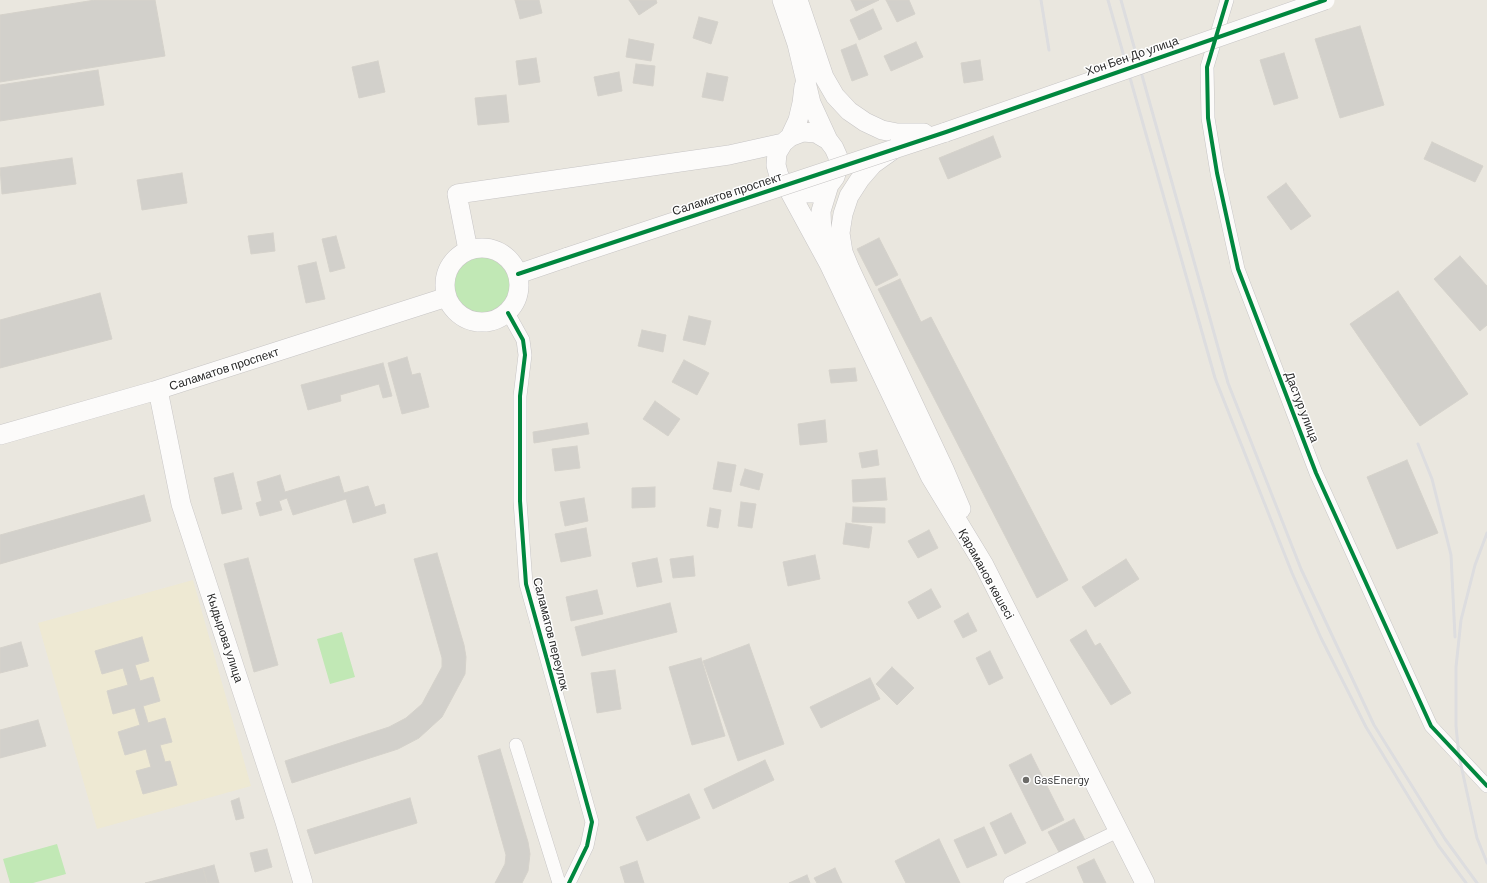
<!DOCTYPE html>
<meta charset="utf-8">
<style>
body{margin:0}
canvas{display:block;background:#eae7df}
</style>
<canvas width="1487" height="883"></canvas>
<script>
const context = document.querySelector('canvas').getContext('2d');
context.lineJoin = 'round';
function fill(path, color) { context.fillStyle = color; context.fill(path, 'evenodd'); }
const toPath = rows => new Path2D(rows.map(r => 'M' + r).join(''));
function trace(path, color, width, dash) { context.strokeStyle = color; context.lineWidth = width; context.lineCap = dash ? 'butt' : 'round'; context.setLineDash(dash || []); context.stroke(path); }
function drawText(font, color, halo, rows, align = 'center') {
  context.font = font + ' Barlow,sans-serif'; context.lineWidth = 3; context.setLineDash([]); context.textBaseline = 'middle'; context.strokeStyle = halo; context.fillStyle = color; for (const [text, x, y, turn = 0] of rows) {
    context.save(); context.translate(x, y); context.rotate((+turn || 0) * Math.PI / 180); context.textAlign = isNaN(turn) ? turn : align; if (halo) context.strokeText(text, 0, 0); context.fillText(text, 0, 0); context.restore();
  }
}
fill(toPath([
 [193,580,251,786,97,829,38,623]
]), '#eee9d3');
fill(toPath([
 '453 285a29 29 0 1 1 58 0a29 29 0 1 1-58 0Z',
 [342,632,355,677,330,684,317,639],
 [57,844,66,874,33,883,10,883,3,859]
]), '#c1e8b5');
const building = toPath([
 [95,0,155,0,165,56,0,82,0,15,95,0],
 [515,0,539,0,542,13,520,19,515,0],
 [629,0,656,0,657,3,639,15,629,0],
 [851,0,879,0,856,11,851,0],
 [886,0,909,0,915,14,897,22,886,0],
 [873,9,882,29,859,40,850,20,873,9],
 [699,17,718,22,711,44,693,38,699,17],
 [1360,26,1384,105,1340,118,1315,39,1360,26],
 [629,39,654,44,651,61,626,57,629,39],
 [916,42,923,57,891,71,884,56,916,42],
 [856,44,868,75,852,81,841,50,856,44],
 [1284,53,1298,98,1274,105,1260,60,1284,53],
 [536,58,540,82,519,85,516,61,536,58],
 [980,60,983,80,964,83,961,63,980,60],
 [378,61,385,92,359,98,352,67,378,61],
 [636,64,655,66,653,86,633,83,636,64],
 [98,70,104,105,0,121,0,85,98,70],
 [619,72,622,91,598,96,594,77,619,72],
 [707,73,728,77,723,101,702,97,707,73],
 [506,95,509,122,478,125,475,98,506,95],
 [993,136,1001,157,948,179,939,158,993,136],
 [1432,142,1483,166,1475,182,1424,159,1432,142],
 [72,158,76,184,2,194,0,168,72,158],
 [182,173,187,203,142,210,137,180,182,173],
 [1286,183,1311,216,1291,230,1267,197,1286,183],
 [273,233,275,251,251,254,248,236,273,233],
 [336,236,345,268,330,272,322,239,336,236],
 [879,238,898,275,876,286,857,249,879,238],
 [1460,256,1487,286,1487,325,1480,331,1434,279,1460,256],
 [316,262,325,299,306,303,298,266,316,262],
 [900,279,921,322,931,317,1068,580,1037,598,878,289,900,279],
 [1398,291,1468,394,1420,426,1350,324,1398,291],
 [100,293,112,339,0,368,0,320,100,293],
 [689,316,711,321,705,345,683,340,689,316],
 [642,330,666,335,663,352,638,346,642,330],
 [407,357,412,375,420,373,429,407,402,414,388,363,407,357],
 [684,360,709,373,697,395,672,382,684,360],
 [383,363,392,396,383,398,379,384,340,395,341,401,308,410,301,385,383,363],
 [855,368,857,381,831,383,829,370,855,368],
 [655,401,680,419,668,436,643,419,655,401],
 [825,420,827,442,800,445,798,424,825,420],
 [587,423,589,434,534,443,533,432,587,423],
 [577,446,580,468,555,471,552,449,577,446],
 [877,450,879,465,862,468,859,453,877,450],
 [1407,460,1438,533,1397,549,1367,477,1407,460],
 [718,462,736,465,731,492,713,489,718,462],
 [745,469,763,474,759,490,740,485,745,469],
 [233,473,242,509,222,514,214,478,233,473],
 [280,475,285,492,339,476,344,493,368,486,375,507,384,504,386,513,353,523,346,499,293,515,287,498,279,501,282,510,260,516,256,503,262,501,257,482,280,475],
 [885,478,887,500,853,502,852,480,885,478],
 [655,487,655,507,632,508,632,488,655,487],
 [144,495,151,521,0,564,0,535,144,495],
 [584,498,588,521,565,526,560,502,584,498],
 [741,502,756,504,752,528,738,526,741,502],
 [853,507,885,508,885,523,852,522,853,507],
 [710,508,721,510,718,528,707,526,710,508],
 [846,523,872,527,869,548,843,544,846,523],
 [586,528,591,556,561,562,555,534,586,528],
 [929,530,938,548,918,558,908,541,929,530],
 [437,553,464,645,466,657,465,674,442,717,419,738,398,749,292,783,285,761,389,727,406,718,422,704,442,667,442,658,414,559,437,553],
 [815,555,820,579,788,586,783,562,815,555],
 [693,556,695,576,673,578,670,559,693,556],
 [248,558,278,665,254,672,224,564,248,558],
 [657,558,662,582,637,587,632,563,657,558],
 [1126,559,1139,579,1095,607,1082,587,1126,559],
 [931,589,941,607,918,619,908,602,931,589],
 [597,590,603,614,571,621,566,597,597,590],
 [670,603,677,632,582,656,575,627,670,603],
 [968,613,977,631,963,638,954,621,968,613],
 [1086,630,1095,646,1100,643,1131,693,1111,705,1070,640,1086,630],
 [142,637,149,661,135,665,140,681,153,677,160,701,143,706,148,723,165,718,172,742,160,745,165,762,170,761,177,785,143,794,136,771,151,767,146,749,125,755,118,732,140,725,135,708,113,714,107,691,128,685,123,668,102,674,95,651,142,637],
 [21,642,28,666,0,673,0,648,21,642],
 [749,644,784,744,738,761,703,661,749,644],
 [990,651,1003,678,989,685,976,658,990,651],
 [701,658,725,736,692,745,669,667,701,658],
 [892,667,914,688,897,705,876,684,892,667],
 [615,670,621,709,597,713,591,673,615,670],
 [870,678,880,699,821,728,810,707,870,678],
 [38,720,46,746,0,758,0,730,38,720],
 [500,749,528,842,530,854,528,871,522,883,495,883,505,864,506,855,478,756,500,749],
 [1031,754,1064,820,1042,831,1009,765,1031,754],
 [765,760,774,780,713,809,704,789,765,760],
 [689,794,700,818,647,841,636,817,689,794],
 [239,798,244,818,236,820,231,801,239,798],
 [410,798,417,823,315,854,307,830,410,798],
 [1011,813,1026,843,1005,854,990,823,1011,813],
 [1074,819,1085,840,1060,854,1048,832,1074,819],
 [984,827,997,855,967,868,954,840,984,827],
 [939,839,960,883,906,883,895,861,939,839],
 [267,849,272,867,255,872,250,853,267,849],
 [1094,859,1106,883,1084,883,1077,867,1094,859],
 [637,861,644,883,625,883,620,867,637,861],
 [214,865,219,883,207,883,203,868,214,865],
 [203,868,207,883,145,883,203,868],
 [835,868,842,883,817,883,814,878,835,868],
 [807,875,810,883,789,883,807,875]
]);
fill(building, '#d2d0cb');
trace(building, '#d5d2cb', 1);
const street = toPath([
 [1227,0,1207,67,1208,118,1217,173,1238,269,1316,473,1431,726,1487,786],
 [508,313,523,340,525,355,520,396,520,501,526,584,592,822,587,846,569,883],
 [516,745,559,883],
 [1010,883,1118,831]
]);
const secondary = toPath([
 [782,0,797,44,811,103,828,140],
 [798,0,824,77,835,96,849,111,865,122,882,130,897,133,924,133],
 [946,132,894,149,873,164,860,179,849,196,843,214,840,233,843,252,850,269,944,469,961,509],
 [790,137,798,120,802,103,804,86],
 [786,185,829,264,930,476,984,565,1145,883],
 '445 285a37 37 0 1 1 74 0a37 37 0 1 1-74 0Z',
 [825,248,822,236,821,211,829,185,835,177,838,167,838,157,834,148,828,140,816,133,803,132,790,137,783,143,777,153,776,165,779,176,786,185,793,191,802,193,812,193,821,191,829,185],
 [468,250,457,194,729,155,783,143],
 [518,274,568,257],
 [158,390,181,504,285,822,303,883],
 [0,435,154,391,447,297]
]);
trace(street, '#c7c5c5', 14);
trace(secondary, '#c7c5c5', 20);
trace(street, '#fcfbfa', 13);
trace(secondary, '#fcfbfa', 19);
trace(toPath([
 [1041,0,1049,50],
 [1108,0,1215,378,1292,573,1321,638,1366,727,1438,845,1466,883],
 [1121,0,1228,383,1301,569,1374,725,1445,839,1477,883],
 [1418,444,1432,479,1451,555,1455,637],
 [1487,533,1475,565,1461,620,1456,667,1456,726,1459,756,1477,838,1487,863]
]), '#dddddf', 3);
const secondaryBridge = toPath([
 [946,132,1325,0],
 [568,257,894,149]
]);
trace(secondaryBridge, '#c7c5c5', 20, []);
trace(secondaryBridge, '#fcfbfa', 19);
trace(toPath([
 [1227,0,1207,67,1208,118,1217,173,1238,269,1316,473,1431,726,1487,786],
 [518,274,946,132,1325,0],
 [508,313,523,340,525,355,520,396,520,501,526,584,592,822,587,846,569,883]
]), '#00873e', 4);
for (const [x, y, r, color] of [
 [1026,780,4,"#6d6c69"]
]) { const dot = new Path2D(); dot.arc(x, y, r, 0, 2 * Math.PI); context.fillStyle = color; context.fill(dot); trace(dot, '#fff', 1.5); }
drawText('12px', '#2a2a2a', '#fff', [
 ["Хон Бен До улица",1132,56,-19],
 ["Саламатов проспект",727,194,-18],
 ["Саламатов проспект",224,369,-18],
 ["Дастур улица",1302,407,69],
 ["Қараманов көшесі",986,574,61],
 ["Саламатов переулок",551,634,76],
 ["Кыдырова улица",225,638,72]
]);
drawText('12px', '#2a2a2a', '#fff', [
 ["GasEnergy",1034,780]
], 'left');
</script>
